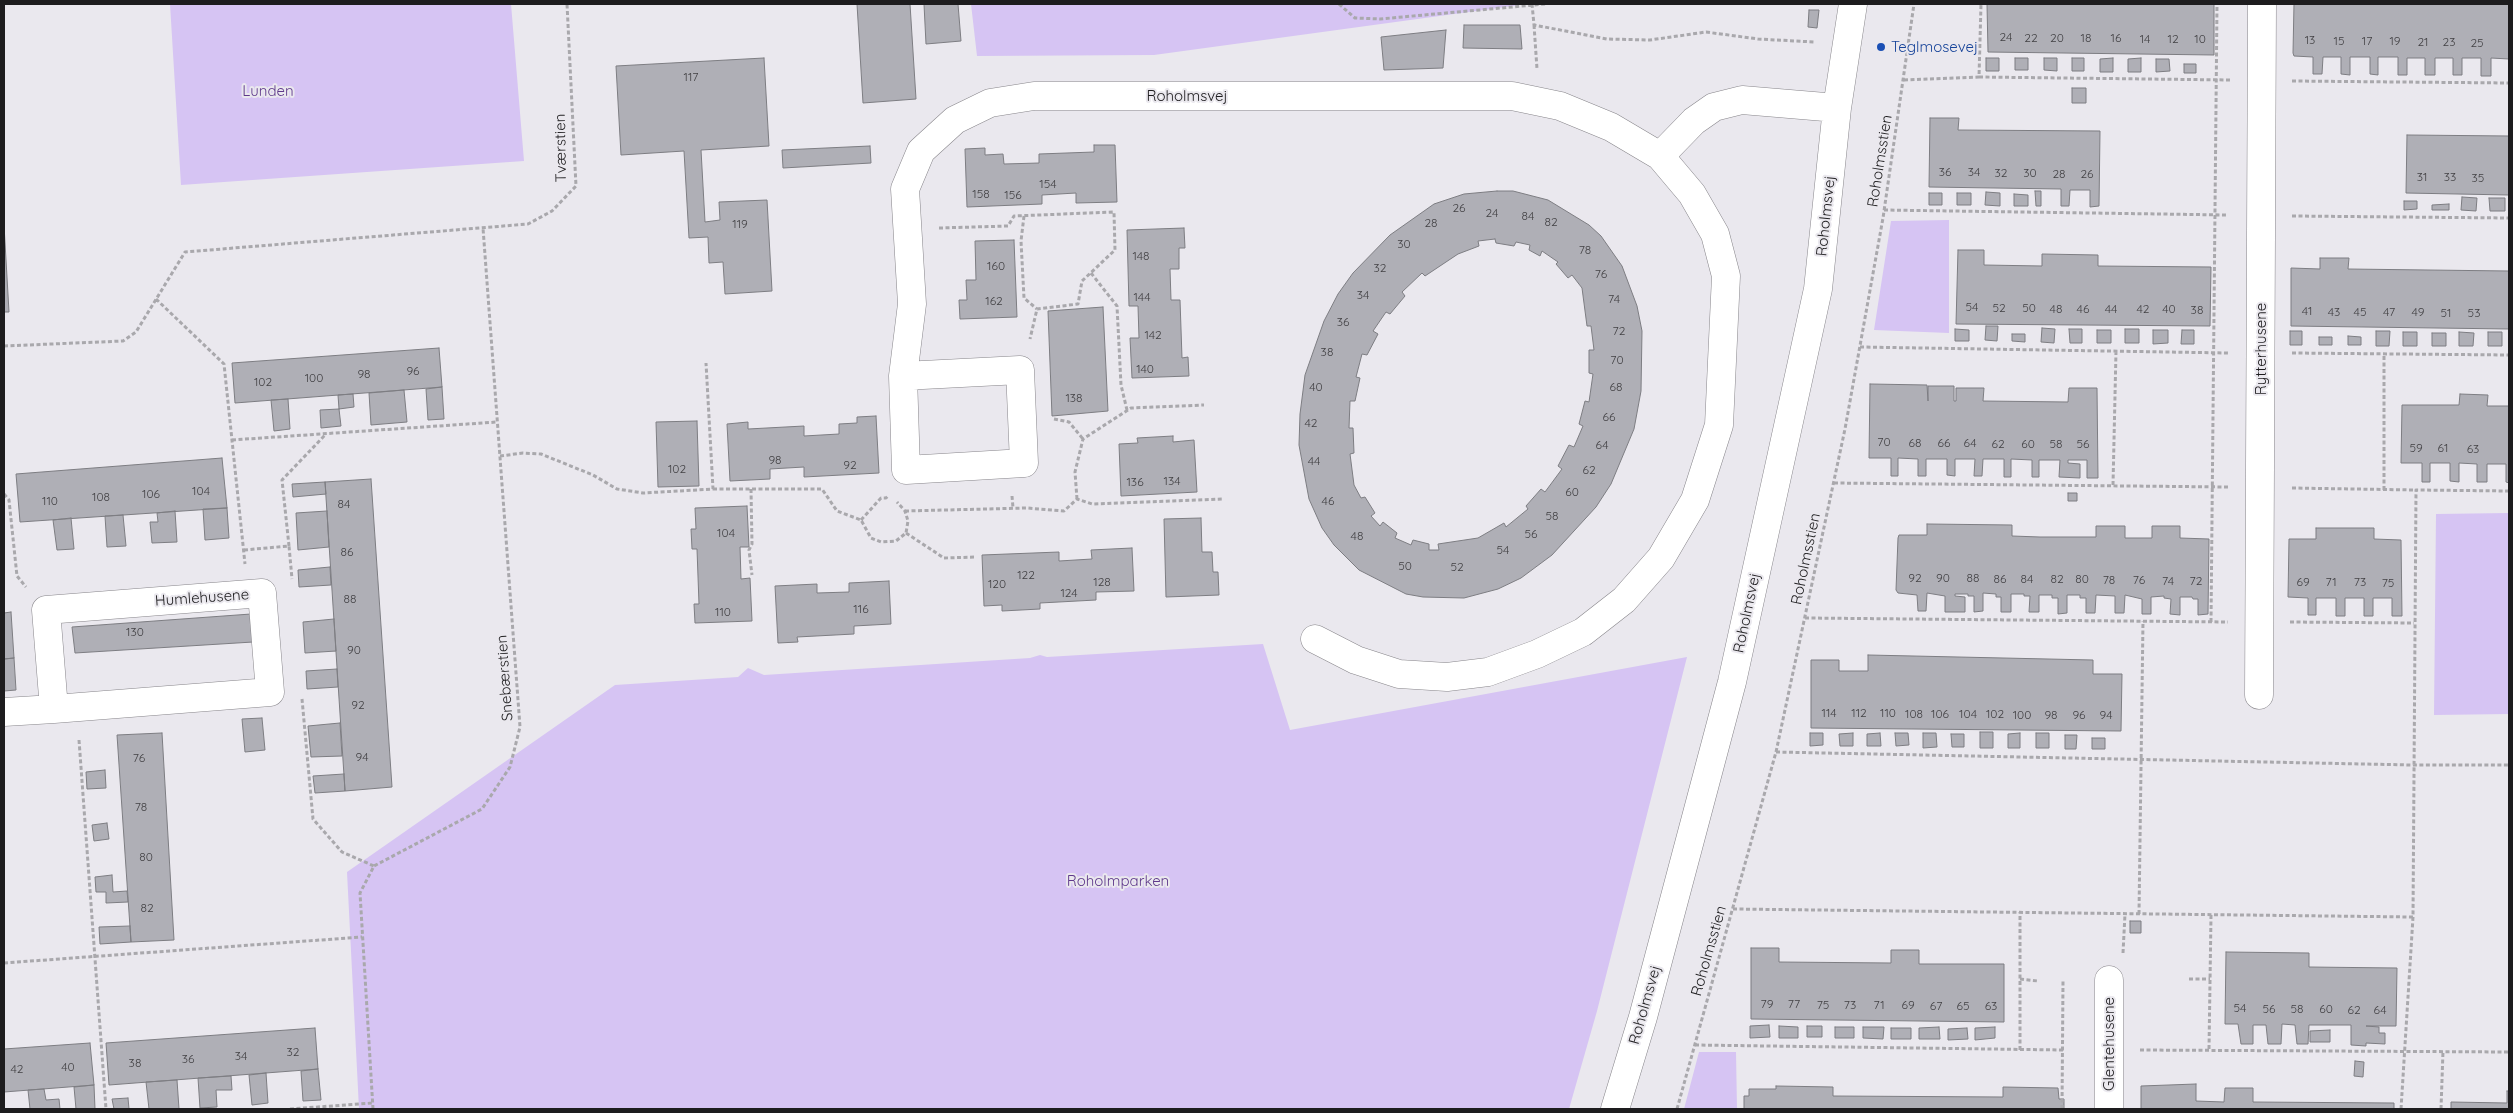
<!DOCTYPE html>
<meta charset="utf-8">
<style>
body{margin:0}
#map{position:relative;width:2513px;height:1113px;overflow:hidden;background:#eae8ee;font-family:Quicksand,sans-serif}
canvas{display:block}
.frame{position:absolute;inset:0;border:5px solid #1d1c1e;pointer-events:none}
</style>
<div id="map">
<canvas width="2513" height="1113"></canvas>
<div class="frame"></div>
</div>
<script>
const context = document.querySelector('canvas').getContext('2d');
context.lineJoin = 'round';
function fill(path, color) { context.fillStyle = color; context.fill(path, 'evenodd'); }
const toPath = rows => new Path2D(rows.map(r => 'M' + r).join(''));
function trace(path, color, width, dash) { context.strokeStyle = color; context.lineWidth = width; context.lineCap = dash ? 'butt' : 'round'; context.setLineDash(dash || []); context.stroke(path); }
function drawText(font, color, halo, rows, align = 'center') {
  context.font = font + ' Quicksand,sans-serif'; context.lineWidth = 4; context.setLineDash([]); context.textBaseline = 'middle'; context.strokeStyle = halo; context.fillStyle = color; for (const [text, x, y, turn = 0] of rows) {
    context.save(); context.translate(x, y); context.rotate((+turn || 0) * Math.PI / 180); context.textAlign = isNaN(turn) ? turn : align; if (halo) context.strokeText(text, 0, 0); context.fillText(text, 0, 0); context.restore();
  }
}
fill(toPath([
 [170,4,511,4,524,161,181,185],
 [971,4,1520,4,1520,5,1154,55,977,56],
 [1949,220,1949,333,1874,330,1891,221],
 [2509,513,2509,714,2434,715,2436,514],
 [1263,644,1290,730,1687,657,1597,1011,1569,1109,359,1109,347,872,615,685,738,677,748,668,764,675,1030,658,1040,655,1047,657],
 [1699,1052,1736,1052,1737,1109,1684,1109]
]), '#d6c4f3');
const building = toPath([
 [857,4,910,4,916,99,863,103,857,4],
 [924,4,958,4,961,41,926,44,924,4],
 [1987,4,2214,4,2214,55,1988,52,1987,4],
 [2294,4,2509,4,2509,59,2491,58,2491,76,2481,76,2481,58,2462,58,2462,75,2453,75,2453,58,2435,58,2435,75,2425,75,2425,58,2407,58,2407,75,2398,75,2398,57,2378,57,2378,75,2370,74,2370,57,2350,57,2350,75,2341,74,2341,57,2323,57,2322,74,2313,74,2313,57,2294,56,2293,53,2294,4],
 [1809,10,1819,10,1817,28,1808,27,1809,10],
 [1464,25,1520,25,1522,49,1463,48,1464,25],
 [1446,30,1443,68,1384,70,1381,37,1446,30],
 [764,58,769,146,701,150,705,222,720,220,719,202,767,200,772,291,725,294,723,262,709,263,708,237,689,238,684,151,621,155,616,66,764,58],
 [1986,58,1999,58,1999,71,1986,71,1986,58],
 [2015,58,2028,58,2028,70,2015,70,2015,58],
 [2044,58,2057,58,2057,71,2044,70,2044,58],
 [2072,58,2084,58,2084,71,2072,71,2072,58],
 [2113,58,2113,72,2100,72,2100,59,2113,58],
 [2141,58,2141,72,2128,72,2128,59,2141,58],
 [2156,59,2169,59,2170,71,2156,72,2156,59],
 [2184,64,2196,64,2196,73,2184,73,2184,64],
 [2072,88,2086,88,2086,103,2072,103,2072,88],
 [1930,118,1959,118,1958,130,2100,131,2099,206,2090,207,2090,190,2070,190,2069,206,2061,206,2061,189,1929,187,1930,118],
 [2407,135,2509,136,2509,195,2406,193,2407,135],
 [1094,145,1115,145,1117,202,1076,203,1076,193,1042,195,1042,204,967,207,965,149,985,148,985,155,1003,154,1004,164,1039,163,1039,154,1094,152,1094,145],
 [870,146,871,163,783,168,782,150,870,146],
 [1497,191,1513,191,1548,200,1589,225,1601,236,1622,266,1637,306,1642,331,1641,391,1634,429,1611,484,1596,507,1552,555,1521,578,1498,589,1464,598,1423,597,1406,594,1359,570,1334,545,1322,528,1309,499,1299,445,1300,414,1305,375,1324,321,1338,294,1353,273,1390,235,1434,204,1464,194,1497,191],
 [1495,239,1496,243,1514,246,1516,242,1530,245,1529,250,1540,256,1542,251,1558,262,1556,264,1568,278,1572,275,1582,288,1587,326,1591,326,1594,350,1589,350,1589,373,1593,374,1589,402,1585,401,1579,424,1583,426,1574,447,1569,445,1558,466,1562,469,1545,492,1541,489,1526,506,1528,509,1506,527,1504,523,1478,538,1438,544,1439,550,1429,550,1429,544,1413,540,1411,545,1395,538,1397,533,1383,522,1380,526,1371,516,1375,513,1365,497,1361,498,1354,485,1350,454,1354,453,1353,428,1349,428,1350,401,1355,401,1360,378,1356,377,1362,354,1367,355,1378,334,1373,331,1386,312,1390,314,1405,296,1402,292,1422,273,1425,276,1458,254,1479,246,1478,241,1495,239],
 [2035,191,2041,191,2041,206,2036,206,2035,191],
 [1986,192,2000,193,2000,206,1985,205,1986,192],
 [1929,193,1942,193,1942,205,1929,205,1929,193],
 [1957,193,1971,193,1971,205,1957,205,1957,193],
 [2014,194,2028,195,2028,206,2014,206,2014,194],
 [2462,197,2477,198,2476,211,2461,210,2462,197],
 [2489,198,2505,198,2505,211,2490,211,2489,198],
 [2404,201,2417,201,2417,209,2404,210,2404,201],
 [2449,204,2449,210,2432,210,2432,205,2449,204],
 [4,225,9,312,4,312,4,225],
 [1184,228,1185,248,1179,248,1179,269,1170,269,1171,300,1180,300,1182,358,1188,357,1189,376,1132,378,1130,338,1139,338,1138,306,1129,306,1127,230,1184,228],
 [1014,240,1017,317,960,319,959,300,967,300,966,280,976,280,975,241,1014,240],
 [1958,250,1984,250,1984,265,2042,266,2042,254,2098,255,2098,266,2211,267,2210,326,1956,324,1958,250],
 [2320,258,2349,258,2348,269,2509,271,2509,329,2291,326,2291,268,2320,269,2320,258],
 [1103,307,1108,411,1052,416,1048,311,1103,307],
 [1986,326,1998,326,1997,341,1985,340,1986,326],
 [2042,328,2055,329,2054,343,2041,342,2042,328],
 [1955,329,1969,330,1969,341,1955,341,1955,329],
 [2069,329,2082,329,2082,343,2070,343,2069,329],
 [2125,329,2139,329,2139,343,2125,343,2125,329],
 [2097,330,2111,330,2111,343,2097,343,2097,330],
 [2153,330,2168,330,2168,343,2153,344,2153,330],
 [2182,330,2194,330,2194,344,2181,344,2182,330],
 [2290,331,2302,331,2302,345,2290,345,2290,331],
 [2376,331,2390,331,2389,346,2376,346,2376,331],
 [2403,332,2417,332,2417,346,2403,346,2403,332],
 [2459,332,2474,333,2473,346,2459,346,2459,332],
 [2488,332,2502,332,2502,346,2488,346,2488,332],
 [2432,333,2446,333,2446,346,2432,346,2432,333],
 [2012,334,2025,334,2025,342,2012,341,2012,334],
 [2348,336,2361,337,2361,345,2348,345,2348,336],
 [2319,337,2332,337,2332,345,2319,345,2319,337],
 [439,348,442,387,235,403,232,363,439,348],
 [1870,384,1927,385,1928,401,1928,386,1954,386,1954,401,1956,401,1956,388,1984,388,1983,401,2068,402,2069,388,2097,388,2098,478,2087,478,2087,460,2068,460,2068,463,2080,464,2080,478,2059,477,2060,460,2039,460,2039,477,2032,477,2032,460,2011,459,2011,477,2004,477,2004,459,1983,459,1982,476,1974,476,1975,459,1955,459,1955,476,1947,475,1947,459,1926,459,1926,476,1918,476,1918,459,1898,458,1898,476,1891,476,1891,458,1869,458,1870,384],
 [442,387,444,419,428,420,426,389,442,387],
 [404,390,407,422,371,425,369,393,404,390],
 [353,394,354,407,339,409,338,395,353,394],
 [2460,394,2488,395,2487,406,2509,406,2509,483,2506,482,2506,464,2487,464,2487,482,2477,482,2477,464,2459,463,2459,482,2450,481,2450,463,2430,463,2430,482,2422,482,2422,463,2401,463,2402,405,2459,405,2460,394],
 [288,399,290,429,274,431,271,400,288,399],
 [339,409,341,426,321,428,320,410,339,409],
 [876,416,879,473,804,477,804,467,770,469,770,479,730,481,727,424,748,422,748,429,804,426,804,436,839,434,839,424,857,423,857,417,876,416],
 [697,421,699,486,658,487,656,422,697,421],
 [1173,436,1173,442,1194,440,1197,492,1121,496,1119,444,1138,443,1137,438,1173,436],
 [222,458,227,508,20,522,16,474,222,458],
 [371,479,392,787,345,791,325,482,371,479],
 [325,482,326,494,293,497,292,484,325,482],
 [2068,493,2077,493,2077,501,2068,501,2068,493],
 [747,506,749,547,740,547,741,579,750,578,752,621,695,623,694,604,699,604,697,549,692,549,691,529,696,529,695,508,747,506],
 [227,508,229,538,205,540,203,509,227,508],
 [175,511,177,542,152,543,150,522,158,522,157,513,175,511],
 [327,511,329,547,298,550,296,513,327,511],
 [123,515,126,546,107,547,105,516,123,515],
 [71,518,74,549,57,550,53,520,71,518],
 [1201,518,1202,552,1212,552,1213,572,1218,572,1219,595,1166,597,1164,519,1201,518],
 [1927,524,2012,525,2012,536,2040,537,2096,537,2096,526,2125,526,2125,538,2152,538,2152,526,2180,526,2180,538,2209,539,2208,614,2198,615,2198,599,2193,599,2192,597,2180,597,2180,615,2170,614,2171,599,2164,598,2164,596,2151,597,2151,614,2142,614,2142,599,2125,595,2124,613,2115,613,2115,596,2096,595,2095,613,2086,613,2086,598,2080,598,2080,595,2067,595,2067,613,2058,614,2058,598,2052,598,2052,595,2039,595,2039,612,2029,612,2030,596,2024,596,2024,594,2011,594,2011,612,2001,612,2001,597,1996,597,1996,594,1983,593,1983,611,1974,612,1974,596,1968,596,1968,594,1955,594,1955,596,1965,597,1965,612,1945,612,1945,596,1927,593,1926,611,1918,611,1917,595,1898,593,1896,590,1898,538,1899,535,1927,535,1927,524],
 [2316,528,2374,528,2374,539,2401,540,2402,616,2392,616,2392,598,2373,598,2373,616,2364,616,2364,598,2345,598,2345,616,2336,616,2336,598,2316,598,2316,615,2308,615,2308,598,2288,597,2289,539,2316,539,2316,528],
 [1132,548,1134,591,1096,592,1096,600,1040,603,1040,609,1002,611,1002,605,984,606,982,555,1059,552,1059,561,1092,559,1091,550,1132,548],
 [330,567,331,585,299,587,298,570,330,567],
 [889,581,891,624,854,626,854,634,797,637,798,642,778,643,775,586,817,584,817,593,849,592,849,583,889,581],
 [11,612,14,658,4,659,4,613,11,612],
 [251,614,253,642,75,653,72,627,251,614],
 [334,619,336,651,305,653,303,622,334,619],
 [1868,655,2093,660,2093,674,2122,674,2121,731,1811,728,1811,660,1839,660,1839,671,1868,671,1868,655],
 [14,658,16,690,4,691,4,659,14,658],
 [337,669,338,687,307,689,306,671,337,669],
 [262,718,265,750,245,752,242,719,262,718],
 [340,723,342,756,311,757,308,726,340,723],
 [1980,732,1993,732,1993,748,1980,748,1980,732],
 [162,733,174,940,131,942,117,735,162,733],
 [1810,733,1823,733,1823,745,1810,746,1810,733],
 [1853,733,1853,746,1840,746,1839,734,1853,733],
 [1880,733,1881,746,1867,746,1867,734,1880,733],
 [1895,733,1908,733,1909,745,1896,746,1895,733],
 [1923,733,1936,733,1937,747,1923,748,1923,733],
 [2020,733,2020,748,2008,748,2008,734,2020,733],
 [2036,733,2049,733,2049,748,2036,748,2036,733],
 [1951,734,1964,734,1964,747,1952,747,1951,734],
 [2065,735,2077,735,2076,749,2065,749,2065,735],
 [2092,738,2105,738,2105,749,2092,749,2092,738],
 [105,770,106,788,87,789,86,772,105,770],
 [344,774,345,791,315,793,313,776,344,774],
 [107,823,109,839,94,841,92,825,107,823],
 [112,875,113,892,127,891,128,902,106,903,106,892,96,892,95,877,112,875],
 [2130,921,2141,921,2141,933,2130,933,2130,921],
 [130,926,131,942,100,944,99,927,130,926],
 [1751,948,1779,948,1779,962,1891,963,1891,950,1919,950,1919,964,2004,964,2004,1022,1751,1019,1751,948],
 [2226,952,2309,953,2309,967,2397,968,2396,1026,2366,1026,2379,1027,2379,1033,2385,1033,2385,1044,2366,1043,2366,1046,2351,1045,2351,1025,2309,1025,2308,1044,2297,1044,2295,1025,2282,1024,2281,1044,2268,1044,2266,1025,2253,1025,2253,1044,2241,1044,2238,1024,2225,1024,2226,952],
 [1769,1025,1770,1037,1750,1038,1750,1026,1769,1025],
 [1779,1026,1798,1027,1798,1038,1779,1038,1779,1026],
 [1807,1026,1822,1026,1822,1037,1807,1037,1807,1026],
 [1835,1027,1854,1027,1854,1038,1835,1038,1835,1027],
 [1863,1027,1884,1027,1883,1039,1863,1038,1863,1027],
 [1939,1027,1940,1039,1919,1039,1919,1028,1939,1027],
 [1995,1027,1995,1038,1975,1040,1975,1028,1995,1027],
 [315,1028,318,1069,109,1085,106,1043,315,1028],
 [1891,1028,1911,1028,1911,1039,1891,1039,1891,1028],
 [1967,1028,1968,1039,1948,1040,1948,1029,1967,1028],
 [2330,1030,2330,1042,2310,1042,2310,1031,2330,1030],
 [90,1043,94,1085,4,1092,4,1049,90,1043],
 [2355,1061,2364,1062,2363,1077,2354,1076,2355,1061],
 [318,1069,321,1100,303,1101,301,1071,318,1069],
 [266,1073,268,1103,252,1105,249,1075,266,1073],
 [231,1076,232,1090,216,1090,217,1107,200,1108,198,1078,231,1076],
 [177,1080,179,1109,149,1109,146,1082,177,1080],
 [2196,1084,2196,1101,2224,1102,2225,1088,2253,1088,2253,1102,2394,1103,2394,1109,2141,1109,2141,1086,2196,1084],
 [94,1085,95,1109,76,1109,74,1087,94,1085],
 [1776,1086,1833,1087,1833,1096,2003,1097,2003,1087,2058,1088,2059,1099,2064,1099,2064,1109,1744,1109,1744,1096,1749,1096,1749,1089,1776,1089,1776,1086],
 [44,1089,46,1100,59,1099,60,1109,30,1109,28,1090,44,1089],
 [2507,1091,2509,1091,2509,1109,2451,1109,2451,1102,2507,1103,2507,1091],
 [128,1098,129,1109,114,1109,112,1099,128,1098]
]);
fill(building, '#afafb6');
trace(building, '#7d7d82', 1);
const minor = toPath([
 [1660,156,1694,121,1714,107,1742,100,1837,108],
 [903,376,1020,370,1024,463,906,470,903,376,912,304,905,189,921,151,955,120,990,103,1034,96,1512,96,1560,106,1611,127,1660,156,1692,194,1715,234,1726,276,1719,425,1695,500,1661,558,1624,600,1583,632,1537,654,1488,672,1447,677,1399,674,1356,660,1315,639],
 [2259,695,2262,4],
 [4,712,54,709,270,692,262,593,46,610,54,709],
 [1615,1109,1643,1017,1732,682,1818,289,1837,108,1853,4],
 [2109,1109,2109,980]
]);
trace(minor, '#87858a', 29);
trace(toPath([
 [1339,4,1355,18,1380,19,1545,4],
 [1532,4,1534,25,1607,39,1650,40,1706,32,1758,39,1814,42],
 [1534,25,1537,69],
 [1979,77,2231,80],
 [1904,80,1979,77,1981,4],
 [2292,81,2509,83],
 [1884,210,2228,215],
 [1024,216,1021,241,1024,298,1037,309],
 [2292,216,2509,218],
 [939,228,1008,226,1014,216,1114,212,1115,250,1082,281,1078,304,1037,309,1030,339],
 [1091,273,1117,306,1121,385,1127,410],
 [156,299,224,364,245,564],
 [4,346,123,341,136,332,185,252,528,224,552,211,576,186,567,4],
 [1860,347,2229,353],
 [2292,353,2509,355],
 [1054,419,1069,422,1083,439],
 [232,440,497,422],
 [500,456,523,453,541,454,593,475,617,489,643,493,713,489,706,363],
 [1834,483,2228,487],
 [2113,485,2116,351],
 [2292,488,2416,490],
 [713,489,822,489,837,511,861,520,871,538,881,542,896,541,906,533,908,521,905,511,897,502],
 [751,489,752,544,749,550,752,575],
 [2384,490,2384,354],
 [4,494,9,500,17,576,26,587],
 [1012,496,1013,508],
 [1077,499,1075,472,1083,439,1131,408,1204,405],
 [905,511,1027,508,1064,511,1077,499,1092,504,1224,499],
 [861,520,881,498,886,498,889,495],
 [906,533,944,558,976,557],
 [289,546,282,480,326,434],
 [244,550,289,546,292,579],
 [1805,618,2228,622],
 [2211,622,2217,4],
 [2290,622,2414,623],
 [302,699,313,819,342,852,374,866],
 [79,740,106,1109],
 [1776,752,2412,765,2509,765],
 [1733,909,2413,917],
 [2139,914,2143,621],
 [2123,953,2125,914],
 [4,963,362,937],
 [2020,979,2038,981],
 [2189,979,2210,979],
 [1695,1045,2063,1050],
 [2209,1049,2211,915],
 [2020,1050,2020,912],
 [2140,1050,2509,1052],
 [290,1109,373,1103],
 [373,1109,360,893,374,866,482,809,510,767,520,727,483,228],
 [1677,1109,1776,752,1845,429,1883,218,1914,4],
 [2062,1109,2063,981],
 [2401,1109,2413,917,2416,490,2509,491],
 [2441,1109,2443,1051]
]), '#a9a8ac', 3, [4, 2.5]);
trace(minor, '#fff', 28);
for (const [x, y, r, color] of [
 [1881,47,5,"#1a4fb4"]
]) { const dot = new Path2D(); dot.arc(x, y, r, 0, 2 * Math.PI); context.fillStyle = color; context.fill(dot); trace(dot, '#eae8ee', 2); }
drawText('12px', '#424144', null, [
 ["24",2006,37],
 ["22",2031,38],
 ["20",2057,38],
 ["18",2086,38],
 ["16",2116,38],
 ["14",2145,39],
 ["12",2173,39],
 ["10",2200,39],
 ["13",2310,40],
 ["15",2339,41],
 ["17",2367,41],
 ["19",2395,41],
 ["21",2423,42],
 ["23",2449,42],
 ["25",2477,43],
 ["117",691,77],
 ["36",1945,172],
 ["34",1974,172],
 ["32",2001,173],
 ["30",2030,173],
 ["28",2059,174],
 ["26",2087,174],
 ["31",2422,177],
 ["33",2450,177],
 ["35",2478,178],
 ["154",1048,184],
 ["158",981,194],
 ["156",1013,195],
 ["26",1459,208],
 ["24",1492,213],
 ["84",1528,216],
 ["82",1551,222],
 ["28",1431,223],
 ["119",740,224],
 ["30",1404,244],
 ["78",1585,250],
 ["148",1141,256],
 ["160",996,266],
 ["32",1380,268],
 ["76",1601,274],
 ["34",1363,295],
 ["144",1142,297],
 ["74",1614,299],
 ["162",994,301],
 ["54",1972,307],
 ["52",1999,308],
 ["50",2029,308],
 ["48",2056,309],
 ["46",2083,309],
 ["44",2111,309],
 ["42",2143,309],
 ["40",2169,309],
 ["38",2197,310],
 ["41",2307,311],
 ["43",2334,312],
 ["45",2360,312],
 ["47",2389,312],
 ["49",2418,312],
 ["51",2446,313],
 ["53",2474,313],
 ["36",1343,322],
 ["72",1619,331],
 ["142",1153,335],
 ["38",1327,352],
 ["70",1617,360],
 ["140",1145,369],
 ["96",413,371],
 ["98",364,374],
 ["100",314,378],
 ["102",263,382],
 ["40",1316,387],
 ["68",1616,387],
 ["138",1074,398],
 ["66",1609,417],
 ["42",1311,423],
 ["70",1884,442],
 ["68",1915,443],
 ["66",1944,443],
 ["64",1970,443],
 ["62",1998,444],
 ["60",2028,444],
 ["58",2056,444],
 ["56",2083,444],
 ["64",1602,445],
 ["59",2416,448],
 ["61",2443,448],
 ["63",2473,449],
 ["98",775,460],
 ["44",1314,461],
 ["92",850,465],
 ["102",677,469],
 ["62",1589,470],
 ["134",1172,481],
 ["136",1135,482],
 ["104",201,491],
 ["60",1572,492],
 ["106",151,494],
 ["108",101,497],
 ["110",50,501],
 ["46",1328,501],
 ["84",344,504],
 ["58",1552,516],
 ["104",726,533],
 ["56",1531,534],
 ["48",1357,536],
 ["54",1503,550],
 ["86",347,552],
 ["50",1405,566],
 ["52",1457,567],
 ["122",1026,575],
 ["92",1915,578],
 ["90",1943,578],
 ["88",1973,578],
 ["86",2000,579],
 ["84",2027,579],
 ["82",2057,579],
 ["80",2082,579],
 ["78",2109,580],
 ["76",2139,580],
 ["74",2168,581],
 ["72",2196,581],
 ["128",1102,582],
 ["69",2303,582],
 ["71",2331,582],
 ["73",2360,582],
 ["75",2388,583],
 ["120",997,584],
 ["124",1069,593],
 ["88",350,599],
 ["116",861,609],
 ["110",723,612],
 ["130",135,632],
 ["90",354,650],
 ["92",358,705],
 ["114",1829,713],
 ["112",1859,713],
 ["110",1888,713],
 ["108",1914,714],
 ["106",1940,714],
 ["104",1968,714],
 ["102",1995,714],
 ["100",2022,715],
 ["98",2051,715],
 ["96",2079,715],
 ["94",2106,715],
 ["94",362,757],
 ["76",139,758],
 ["78",141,807],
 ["80",146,857],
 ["82",147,908],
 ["79",1767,1004],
 ["77",1794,1004],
 ["75",1823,1005],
 ["73",1850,1005],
 ["71",1879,1005],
 ["69",1908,1005],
 ["67",1936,1006],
 ["65",1963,1006],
 ["63",1991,1006],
 ["54",2240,1008],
 ["56",2269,1009],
 ["58",2297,1009],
 ["60",2326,1009],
 ["62",2354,1010],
 ["64",2380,1010],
 ["32",293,1052],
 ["34",241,1056],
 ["36",188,1059],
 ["38",135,1063],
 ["40",68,1067],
 ["42",17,1069]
]);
drawText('15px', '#164399', '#eae8ee', [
 ["Teglmosevej",1891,47]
], 'left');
drawText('15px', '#5f398b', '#eae8ee', [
 ["Lunden",268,91],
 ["Roholmparken",1118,881]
]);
drawText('15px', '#1d1c1e', '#eae8ee', [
 ["Roholmsvej",1187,96],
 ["Tværstien",561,148,-91],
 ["Roholmsstien",1880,161,-81],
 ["Roholmsvej",1826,216,-84],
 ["Rytterhusene",2261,349,-90],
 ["Roholmsstien",1806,559,-78],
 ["Humlehusene",202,598,-4],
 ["Roholmsvej",1747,613,-78],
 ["Snebærstien",505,678,-94],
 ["Roholmsstien",1709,951,-74],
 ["Roholmsvej",1645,1005,-74],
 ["Glentehusene",2109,1044,-90]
]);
</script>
